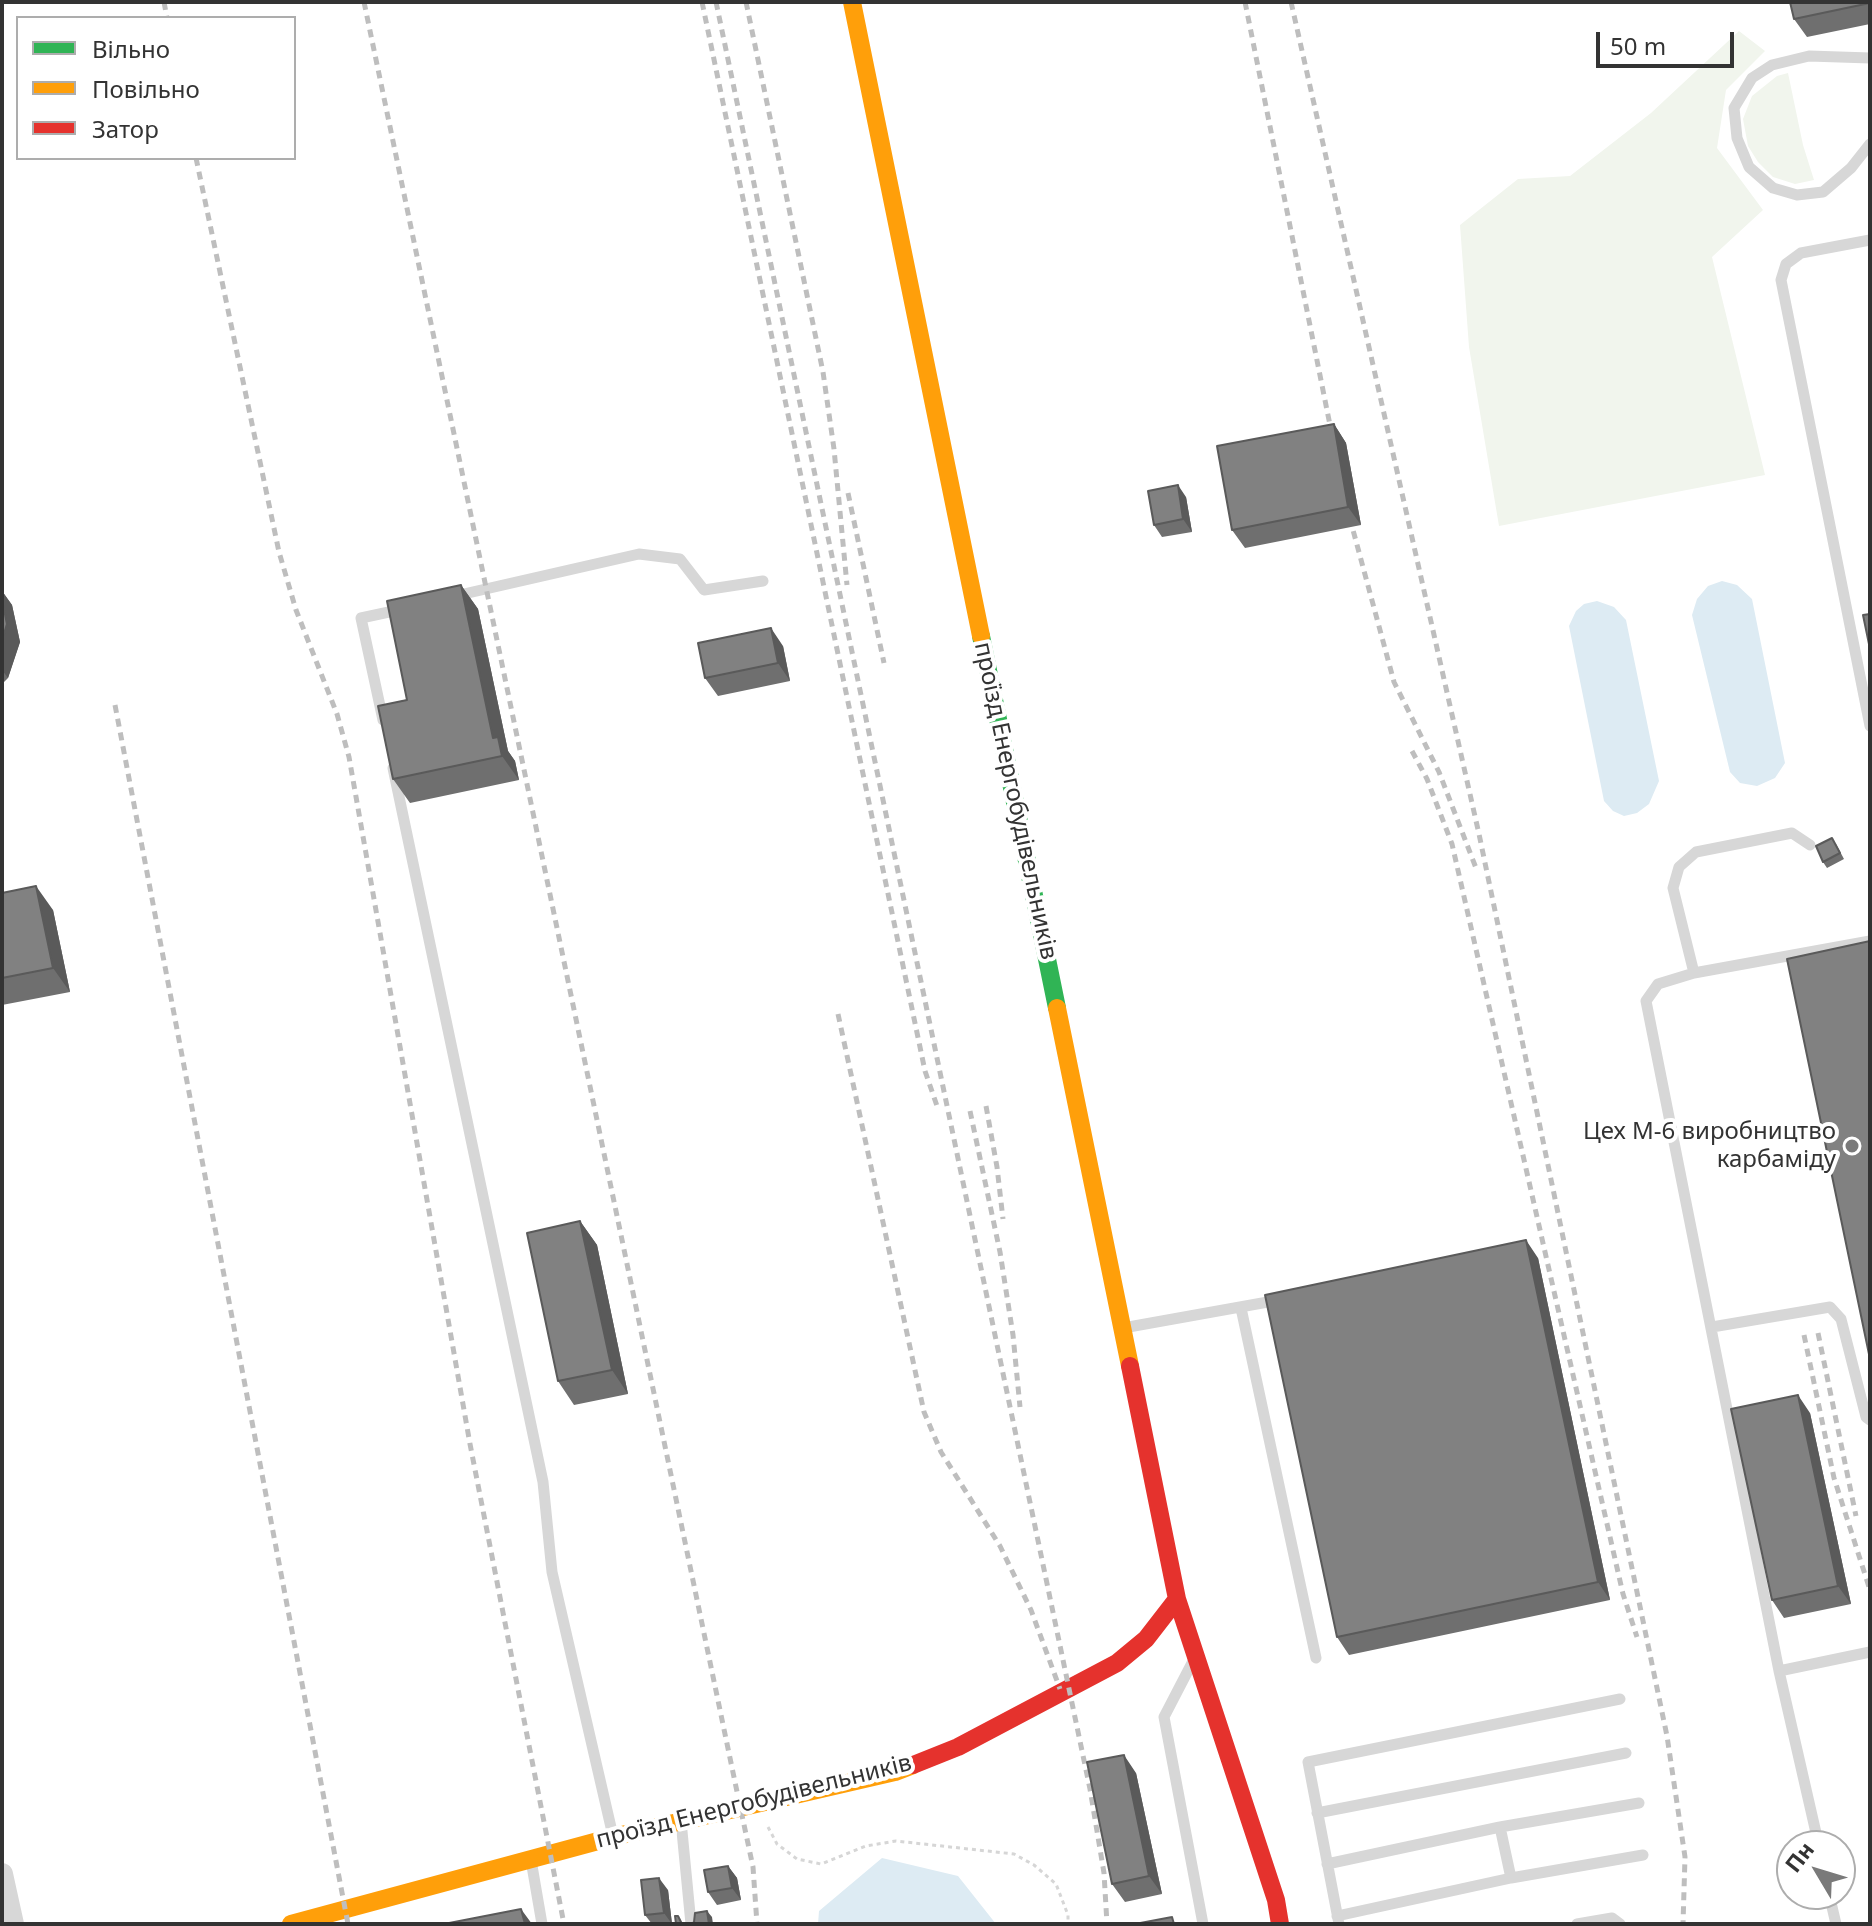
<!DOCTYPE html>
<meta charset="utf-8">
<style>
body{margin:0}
#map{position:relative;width:1872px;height:1926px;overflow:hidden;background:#fff;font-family:"Noto Sans",sans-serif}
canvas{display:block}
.frame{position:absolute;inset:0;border:4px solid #333;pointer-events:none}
.legend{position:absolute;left:16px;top:16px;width:280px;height:144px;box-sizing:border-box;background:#fff;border:2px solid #adadad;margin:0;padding:10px 14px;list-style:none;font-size:24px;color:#333}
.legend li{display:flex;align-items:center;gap:16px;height:40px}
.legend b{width:40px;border:2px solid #adadad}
.north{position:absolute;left:1776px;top:1830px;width:80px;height:80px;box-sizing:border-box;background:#fff;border:2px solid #adadad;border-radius:50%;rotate:308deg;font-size:22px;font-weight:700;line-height:32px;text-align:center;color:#333}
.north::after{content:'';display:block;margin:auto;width:28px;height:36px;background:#7a7a7a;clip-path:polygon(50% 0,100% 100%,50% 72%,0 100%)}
.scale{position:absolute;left:1596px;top:32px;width:138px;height:36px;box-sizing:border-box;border:4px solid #333;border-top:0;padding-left:10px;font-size:24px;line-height:28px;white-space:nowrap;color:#333;-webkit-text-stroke:6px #fff;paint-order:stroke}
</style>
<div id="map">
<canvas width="1872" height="1926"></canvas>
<div class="frame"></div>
<ul class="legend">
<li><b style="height:10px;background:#30b455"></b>Вільно</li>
<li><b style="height:10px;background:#ff9f0a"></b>Повільно</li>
<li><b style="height:10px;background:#e5322d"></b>Затор</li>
</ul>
<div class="north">Пн</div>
<div class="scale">50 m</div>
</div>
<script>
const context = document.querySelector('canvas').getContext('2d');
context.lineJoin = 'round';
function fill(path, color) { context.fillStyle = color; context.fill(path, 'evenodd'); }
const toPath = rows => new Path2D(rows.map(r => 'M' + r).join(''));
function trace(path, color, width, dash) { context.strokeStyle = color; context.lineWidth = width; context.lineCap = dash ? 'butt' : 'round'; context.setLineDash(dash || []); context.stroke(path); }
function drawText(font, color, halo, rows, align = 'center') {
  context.font = font + ' "Noto Sans",sans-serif'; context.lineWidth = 8; context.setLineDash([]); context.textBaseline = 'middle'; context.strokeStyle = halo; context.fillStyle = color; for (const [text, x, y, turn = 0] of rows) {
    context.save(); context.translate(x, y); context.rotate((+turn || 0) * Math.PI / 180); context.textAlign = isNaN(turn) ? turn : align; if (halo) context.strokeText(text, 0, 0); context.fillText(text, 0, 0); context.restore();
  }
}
fill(toPath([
 [1739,31,1765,51,1726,90,1717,148,1763,210,1712,257,1765,475,1499,526,1469,347,1460,225,1518,179,1570,176,1651,113],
 [1788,73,1803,145,1814,180,1795,184,1773,177,1758,162,1748,146,1743,119,1752,96,1777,76]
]), '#f1f5ed');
fill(toPath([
 [1722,581,1737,585,1752,599,1785,763,1775,778,1757,786,1740,783,1730,772,1692,615,1697,599,1708,586],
 [1597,601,1614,607,1626,620,1659,781,1649,804,1637,813,1624,816,1613,811,1604,801,1569,626,1576,611,1584,604],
 [882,1858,958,1876,996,1924,818,1924,819,1911]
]), '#ddebf3');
trace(toPath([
 [768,1827,777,1844,797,1859,821,1864,866,1846,896,1841,1014,1854,1034,1865,1056,1884,1068,1915,1068,1924]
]), '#d6d6d6', 3, [4, 4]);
trace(toPath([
 [1870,58,1809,56,1772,65,1752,78,1734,108,1737,138,1749,167,1773,188,1797,195,1823,192,1851,168,1870,144],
 [1870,240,1801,253,1786,264,1781,280,1870,726],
 [455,596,639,554,680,559,704,590,763,581],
 [383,720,361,618,403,609],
 [393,768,543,1482,552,1572,613,1836],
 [1694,973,1673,888,1679,867,1696,852,1792,833,1810,845],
 [1241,1308,1316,1658],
 [1712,1327,1830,1307,1841,1319,1866,1417,1870,1420],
 [1123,1328,1279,1300],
 [1192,1663,1164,1717,1203,1924],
 [1779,1671,1870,1652],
 [1317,1813,1626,1753],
 [681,1821,691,1924],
 [1500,1827,1511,1878],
 [1819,1846,1779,1671,1646,1001,1658,984,1694,973,1870,941],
 [531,1860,542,1924],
 [1327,1864,1500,1827,1639,1803],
 [1829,1894,1836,1924],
 [1337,1916,1511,1878,1643,1855],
 [1339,1924,1308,1762,1620,1699],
 [1577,1924,1612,1918,1620,1924]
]), '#d7d7d7', 11);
trace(toPath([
 [2,1874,13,1924]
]), '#d7d7d7', 22);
trace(toPath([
 [981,636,1057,1008]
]), '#30b455', 18);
trace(toPath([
 [852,2,981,636],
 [1057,1008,1130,1366],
 [291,1924,613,1837,895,1772,913,1765]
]), '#ff9f0a', 18);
trace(toPath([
 [1130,1366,1177,1599,1276,1900,1280,1924],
 [913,1765,958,1747,1117,1663,1146,1639,1177,1599]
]), '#e5322d', 18);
trace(toPath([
 [164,2,167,18],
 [364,2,740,1806,753,1867,757,1924],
 [702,2,925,1071,937,1106],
 [716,2,1090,1789,1104,1873,1107,1924],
 [746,2,823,372,834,449,847,585],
 [1245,2,1334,445],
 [1291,2,1479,834,1667,1736,1685,1857,1683,1924],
 [196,158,279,552,296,610,337,714,349,757,470,1444,564,1924],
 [848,493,884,663],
 [1346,504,1394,682,1439,772,1476,868],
 [115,705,348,1924],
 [1412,751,1427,779,1452,844,1623,1594,1637,1637],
 [838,1014,924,1412,941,1452,1000,1546,1031,1610,1060,1689],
 [986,1106,997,1167,1003,1219],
 [970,1111,1000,1252,1013,1335,1020,1407],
 [1818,1333,1856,1516],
 [1804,1335,1834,1478,1870,1590]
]), '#bebebe', 5, [8, 6]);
fill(toPath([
 [1870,2,1870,24,1807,37,1794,19],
 [1334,424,1346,443,1361,525,1245,548,1232,530],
 [1186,497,1192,532,1162,537,1154,525],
 [461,585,478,609,508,751,515,761,519,780,410,803,393,779,407,700],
 [2,591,12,605,20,642,8,678,2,684],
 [783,646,790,681,718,696,705,678],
 [1836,844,1844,859,1827,868,1823,862],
 [2,893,53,910,70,992,2,1005],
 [580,1221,597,1245,628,1394,574,1405,558,1381],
 [1538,1258,1610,1600,1349,1655,1337,1637],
 [1810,1413,1851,1604,1784,1618,1772,1600],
 [1136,1773,1162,1894,1125,1902,1112,1884],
 [728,1866,737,1878,741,1900,717,1905,708,1892],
 [668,1890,672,1924,652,1924,645,1915]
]), '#6f6f6f');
fill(toPath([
 [1334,424,1346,443,1361,525,1348,507],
 [1178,485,1186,497,1192,532,1183,519],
 [461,585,478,609,508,751,515,761,519,780,502,756,493,738],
 [2,591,12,605,20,642,8,678,2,670],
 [771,628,783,646,790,681,778,663],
 [36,886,53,910,70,992,53,968],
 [580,1221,597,1245,628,1394,612,1370],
 [1526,1240,1538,1258,1610,1600,1598,1582],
 [1798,1395,1810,1413,1851,1604,1838,1586],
 [1124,1755,1136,1773,1162,1894,1149,1876],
 [728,1866,737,1878,741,1900,732,1888],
 [659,1878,668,1890,672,1924,664,1913],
 [521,1909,532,1924,525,1924],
 [707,1911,712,1917,713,1924,709,1924]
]), '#5a5a5a');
const building = toPath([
 [1790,2,1870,2,1870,3,1794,19,1790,2],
 [1334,424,1348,507,1232,530,1217,446,1334,424],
 [1178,485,1183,519,1154,525,1148,491,1178,485],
 [461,585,493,738,498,737,502,756,393,779,378,706,407,700,387,601,461,585],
 [2,600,7,624,2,640,2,600],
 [1870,614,1870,649,1863,615,1870,614],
 [771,628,778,663,705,678,698,643,771,628],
 [1832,838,1840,853,1823,862,1816,846,1832,838],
 [36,886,53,968,2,978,2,893,36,886],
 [1870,941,1870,1359,1787,959,1870,941],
 [580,1221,612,1370,558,1381,527,1233,580,1221],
 [1526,1240,1598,1582,1337,1637,1265,1295,1526,1240],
 [1798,1395,1838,1586,1772,1600,1731,1409,1798,1395],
 [1124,1755,1149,1876,1112,1884,1087,1762,1124,1755],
 [728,1866,732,1888,708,1892,704,1870,728,1866],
 [659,1878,664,1913,645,1915,641,1880,659,1878],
 [521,1909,525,1924,444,1924,521,1909],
 [707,1911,709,1924,691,1924,694,1922,695,1913,707,1911],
 [675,1916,678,1916,682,1924,676,1924,675,1916],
 [1172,1917,1174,1924,1135,1924,1172,1917]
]);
fill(building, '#818181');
trace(building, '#5a5a5a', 2);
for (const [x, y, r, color] of [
 [1852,1146,8,"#7a7a7a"]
]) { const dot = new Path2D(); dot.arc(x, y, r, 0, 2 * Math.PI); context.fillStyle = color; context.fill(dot); trace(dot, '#fff', 3); }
drawText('24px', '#333', '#fff', [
 ["проїзд Енергобудівельників",1015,801,78],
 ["проїзд Енергобудівельників",754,1802,-14]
]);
drawText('24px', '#333', '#fff', [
 ["Цех М-6 виробництво",1836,1132],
 ["карбаміду",1836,1160]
], 'right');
</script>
